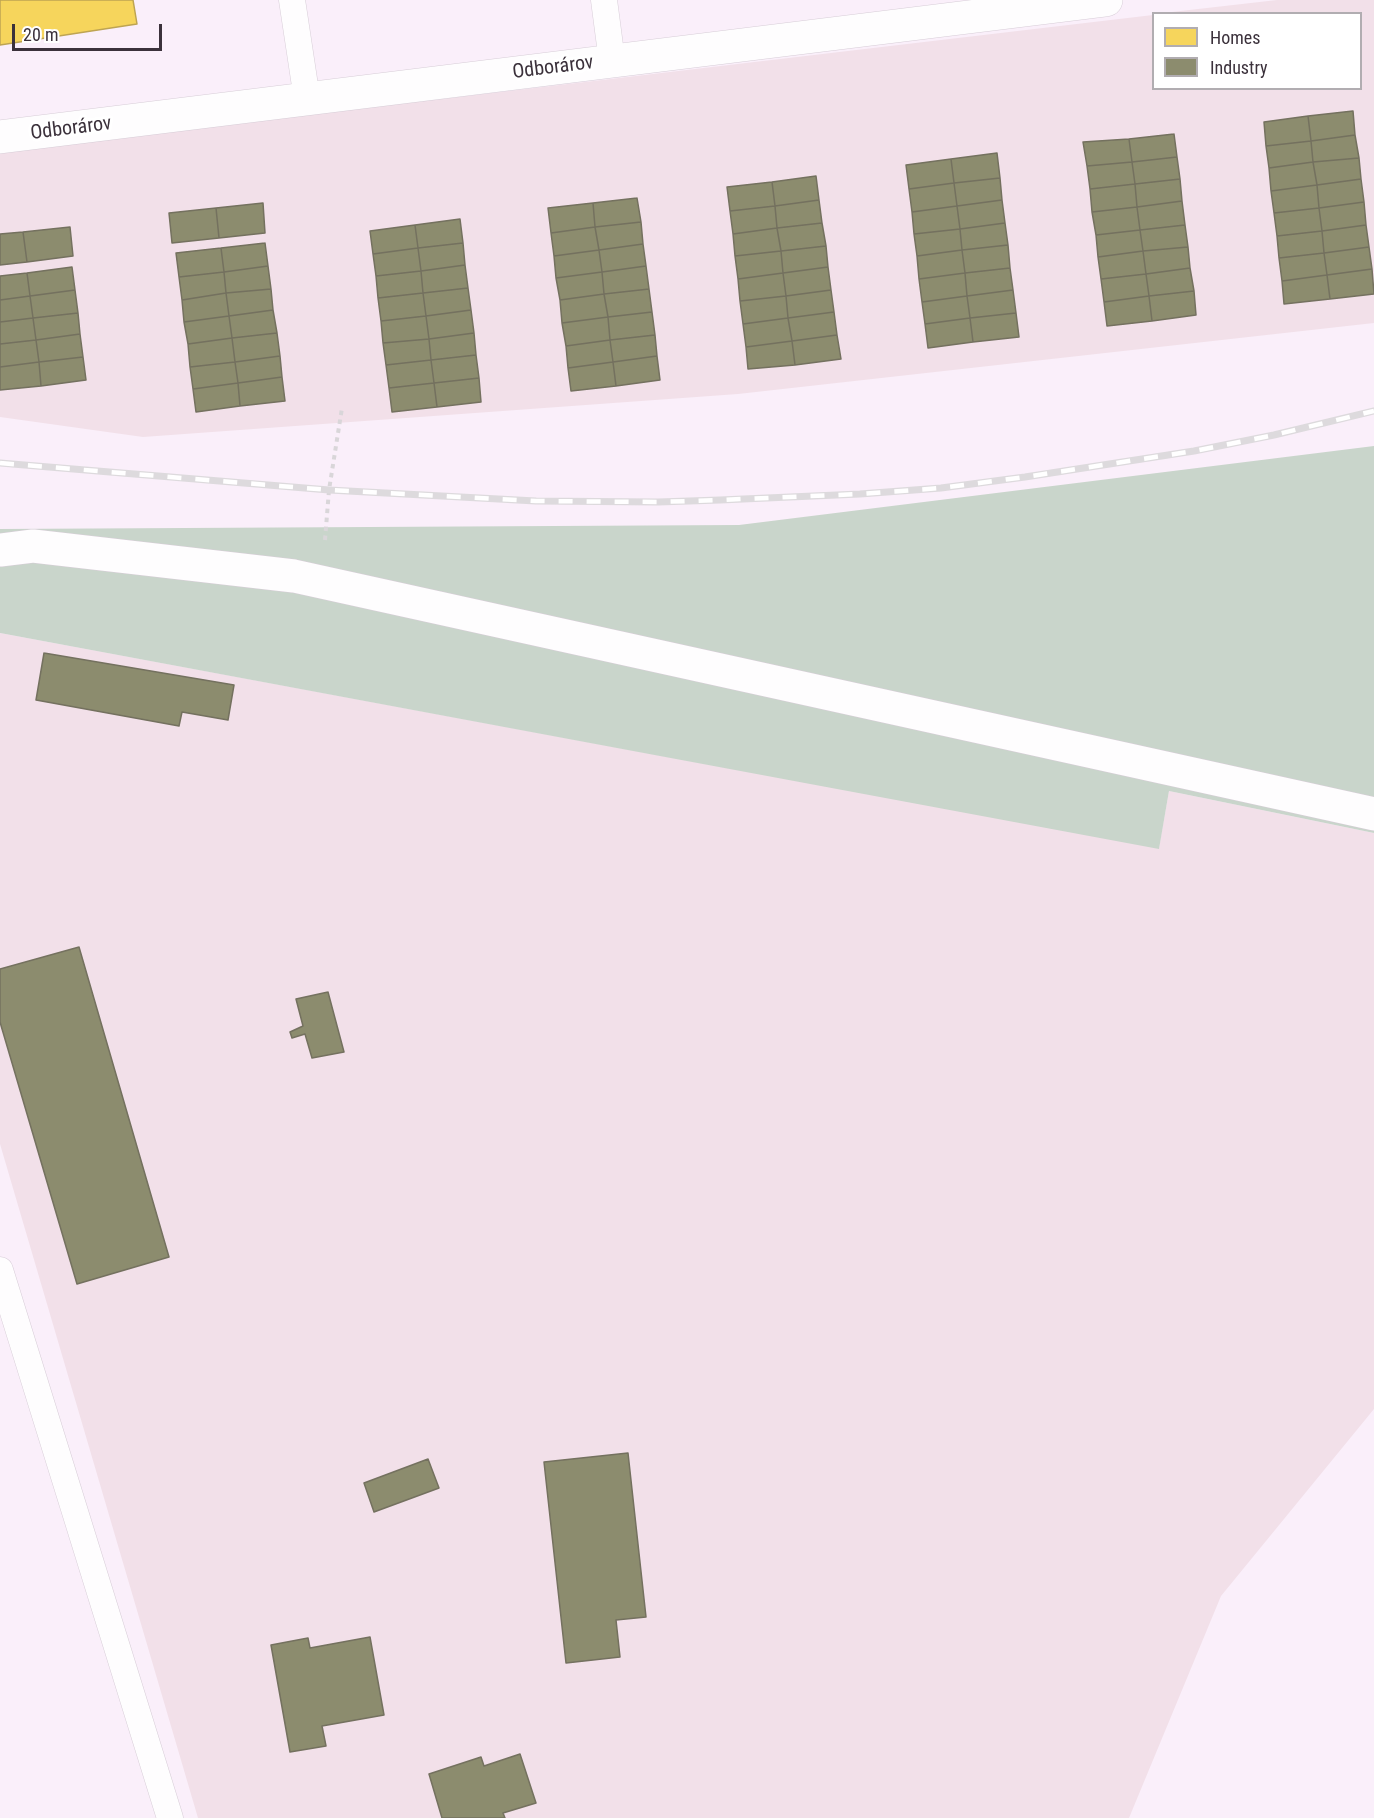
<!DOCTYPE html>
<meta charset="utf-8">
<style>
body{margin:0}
#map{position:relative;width:1374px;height:1818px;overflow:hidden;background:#faeffa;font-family:"Roboto Condensed",sans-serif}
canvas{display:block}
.legend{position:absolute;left:1152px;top:12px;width:210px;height:78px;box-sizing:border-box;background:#fff;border:2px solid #b1adb1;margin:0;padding:8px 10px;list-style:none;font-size:18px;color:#3b313b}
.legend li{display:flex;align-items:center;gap:12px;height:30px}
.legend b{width:30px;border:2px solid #b1adb1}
.scale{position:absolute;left:12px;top:24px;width:150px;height:27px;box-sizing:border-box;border:3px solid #3b313b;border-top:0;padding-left:8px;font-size:18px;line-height:21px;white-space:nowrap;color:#3b313b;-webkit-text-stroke:4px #fff;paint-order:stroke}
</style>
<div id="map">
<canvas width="1374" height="1818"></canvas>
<ul class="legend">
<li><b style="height:16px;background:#f6d55c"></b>Homes</li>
<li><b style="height:16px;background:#8c8c6e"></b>Industry</li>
</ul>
<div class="scale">20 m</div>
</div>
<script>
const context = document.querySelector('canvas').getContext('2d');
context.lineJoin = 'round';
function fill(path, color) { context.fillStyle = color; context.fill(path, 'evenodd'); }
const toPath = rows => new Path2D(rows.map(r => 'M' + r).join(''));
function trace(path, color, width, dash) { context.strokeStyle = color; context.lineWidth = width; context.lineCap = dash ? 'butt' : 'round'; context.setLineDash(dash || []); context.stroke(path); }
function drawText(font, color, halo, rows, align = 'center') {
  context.font = font + ' "Roboto Condensed",sans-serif'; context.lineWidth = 6; context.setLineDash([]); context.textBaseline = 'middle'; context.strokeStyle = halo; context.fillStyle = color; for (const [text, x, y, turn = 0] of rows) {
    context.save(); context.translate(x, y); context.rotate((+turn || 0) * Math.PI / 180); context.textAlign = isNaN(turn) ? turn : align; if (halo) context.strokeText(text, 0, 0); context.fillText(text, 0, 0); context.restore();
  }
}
fill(toPath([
 [1277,0,1374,0,1374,323,738,394,143,437,0,417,0,151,1153,15,1154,88,1360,88,1360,14,1163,13],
 [0,633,1159,848,1169,791,1374,833,1374,1409,1221,1596,1129,1818,198,1818,0,1144]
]), '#f2e0e9');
fill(toPath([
 [1374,446,1374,833,1169,791,1159,849,0,633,0,529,739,525]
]), '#c9d5cb');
const homes = toPath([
 [0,0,133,0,137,24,0,45,0,0]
]);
fill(homes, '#f6d55c');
trace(homes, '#bea452', 1.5);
const industry = toPath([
 [1353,111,1355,135,1311,141,1308,116,1353,111],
 [1308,116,1311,141,1266,146,1264,122,1308,116],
 [1174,134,1177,157,1132,162,1129,139,1174,134],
 [1355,135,1359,158,1313,162,1311,141,1355,135],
 [1129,139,1132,162,1087,166,1083,142,1129,139],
 [1311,141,1313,162,1269,168,1266,146,1311,141],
 [997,153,1000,178,954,183,951,159,997,153],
 [1177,157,1180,179,1135,184,1132,162,1177,157],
 [1359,158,1361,179,1317,185,1313,162,1359,158],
 [951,159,954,183,909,189,906,165,951,159],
 [1132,162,1135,184,1090,189,1087,166,1132,162],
 [1313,162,1317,185,1271,191,1269,168,1313,162],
 [816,176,819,200,775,206,772,182,816,176],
 [1000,178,1002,200,957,206,954,183,1000,178],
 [1180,179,1182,201,1137,207,1135,184,1180,179],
 [1361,179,1364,202,1319,208,1317,185,1361,179],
 [772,182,775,206,730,211,727,187,772,182],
 [954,183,957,206,912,212,909,189,954,183],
 [1135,184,1137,207,1092,212,1090,189,1135,184],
 [1317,185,1319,208,1274,213,1271,191,1317,185],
 [637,198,641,222,595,227,593,203,637,198],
 [819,200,822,223,777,228,775,206,819,200],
 [1002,200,1005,223,960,229,957,206,1002,200],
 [1182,201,1185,225,1140,230,1137,207,1182,201],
 [1364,202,1366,225,1322,231,1319,208,1364,202],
 [263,203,265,233,219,238,216,208,263,203],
 [593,203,595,227,551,233,548,208,593,203],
 [775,206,777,228,733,234,730,211,775,206],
 [957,206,960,229,914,234,912,212,957,206],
 [1137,207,1140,230,1096,235,1092,212,1137,207],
 [216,208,219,238,172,243,169,213,216,208],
 [1319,208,1322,231,1277,236,1274,213,1319,208],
 [460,219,463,243,418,248,415,225,460,219],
 [641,222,643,244,599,250,595,227,641,222],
 [822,223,826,246,781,251,777,228,822,223],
 [1005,223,1008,245,962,250,960,229,1005,223],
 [415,225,418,248,373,254,370,231,415,225],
 [1185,225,1188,247,1143,251,1140,230,1185,225],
 [1366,225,1369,247,1324,253,1322,231,1366,225],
 [70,227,73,256,27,262,23,232,70,227],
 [595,227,599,250,554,256,551,233,595,227],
 [777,228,781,251,735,256,733,234,777,228],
 [960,229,962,250,917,256,914,234,960,229],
 [1140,230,1143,251,1098,257,1096,235,1140,230],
 [1322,231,1324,253,1279,258,1277,236,1322,231],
 [23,232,27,262,0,265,0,234,23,232],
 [265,243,268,266,224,272,221,248,265,243],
 [463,243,465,265,421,271,418,248,463,243],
 [643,244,646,266,602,272,599,250,643,244],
 [1008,245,1010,268,965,273,962,250,1008,245],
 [826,246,828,267,783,273,781,251,826,246],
 [1188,247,1190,268,1146,274,1143,251,1188,247],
 [1369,247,1372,269,1327,275,1324,253,1369,247],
 [221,248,224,272,179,277,176,253,221,248],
 [418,248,421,271,376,276,373,254,418,248],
 [599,250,602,272,556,278,554,256,599,250],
 [962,250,965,273,919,279,917,256,962,250],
 [781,251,783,273,738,279,735,256,781,251],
 [1143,251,1146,274,1101,279,1098,257,1143,251],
 [1324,253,1327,275,1282,281,1279,258,1324,253],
 [465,265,468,288,423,293,421,271,465,265],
 [268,266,271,289,226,293,224,272,268,266],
 [646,266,649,289,604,294,602,272,646,266],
 [72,267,75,290,30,296,27,273,72,267],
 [828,267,831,290,786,296,783,273,828,267],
 [1010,268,1013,290,967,296,965,273,1010,268],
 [1190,268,1194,291,1149,296,1146,274,1190,268],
 [1372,269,1374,294,1330,299,1327,275,1372,269],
 [421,271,423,293,378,298,376,276,421,271],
 [224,272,226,293,182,300,179,277,224,272],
 [602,272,604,294,560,300,556,278,602,272],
 [27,273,30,296,0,300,0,276,27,273],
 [783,273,786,296,740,301,738,279,783,273],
 [965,273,967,296,922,302,919,279,965,273],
 [1146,274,1149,296,1104,302,1101,279,1146,274],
 [1327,275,1330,299,1284,304,1282,281,1327,275],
 [468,288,471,310,426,316,423,293,468,288],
 [271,289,273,310,229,316,226,293,271,289],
 [649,289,652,312,608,317,604,294,649,289],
 [75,290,78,313,33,318,30,296,75,290],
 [831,290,834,312,788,318,786,296,831,290],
 [1013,290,1016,313,970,318,967,296,1013,290],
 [1194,291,1196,315,1152,321,1149,296,1194,291],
 [226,293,229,316,184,322,182,300,226,293],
 [423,293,426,316,381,321,378,298,423,293],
 [604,294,608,317,562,323,560,300,604,294],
 [30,296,33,318,0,322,0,300,30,296],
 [786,296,788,318,743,324,740,301,786,296],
 [967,296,970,318,925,324,922,302,967,296],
 [1149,296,1152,321,1107,326,1104,302,1149,296],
 [273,310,277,333,232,338,229,316,273,310],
 [471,310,474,333,429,339,426,316,471,310],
 [652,312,655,335,610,340,608,317,652,312],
 [834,312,837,335,792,341,788,318,834,312],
 [78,313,80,334,36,340,33,318,78,313],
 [1016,313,1019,337,973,342,970,318,1016,313],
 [229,316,232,338,188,344,184,322,229,316],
 [426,316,429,339,383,343,381,321,426,316],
 [608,317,610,340,566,346,562,323,608,317],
 [33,318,36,340,0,344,0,322,33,318],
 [788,318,792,341,746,347,743,324,788,318],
 [970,318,973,342,928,348,925,324,970,318],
 [277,333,280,356,235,362,232,338,277,333],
 [474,333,476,355,431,360,429,339,474,333],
 [80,334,83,357,39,362,36,340,80,334],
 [655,335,657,356,613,362,610,340,655,335],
 [837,335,841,359,795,365,792,341,837,335],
 [232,338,235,362,190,367,188,344,232,338],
 [429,339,431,360,386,365,383,343,429,339],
 [36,340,39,362,0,367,0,344,36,340],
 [610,340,613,362,568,368,566,346,610,340],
 [792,341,795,365,748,369,746,347,792,341],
 [476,355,479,378,434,383,431,360,476,355],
 [280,356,282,377,238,383,235,362,280,356],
 [657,356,660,380,616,386,613,362,657,356],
 [83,357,86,380,41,386,39,362,83,357],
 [431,360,434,383,389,388,386,365,431,360],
 [39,362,41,386,0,390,0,367,39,362],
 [235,362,238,383,193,389,190,367,235,362],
 [613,362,616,386,571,391,568,368,613,362],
 [282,377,285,401,240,406,238,383,282,377],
 [479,378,481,402,437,407,434,383,479,378],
 [238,383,240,406,196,412,193,389,238,383],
 [434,383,437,407,392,412,389,388,434,383],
 [44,653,234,685,228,720,182,712,179,726,36,700,44,653],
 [79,947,169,1257,77,1284,0,1022,0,969,79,947],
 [328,992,344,1052,312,1058,305,1034,292,1038,290,1032,303,1026,296,999,328,992],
 [628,1453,646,1617,616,1620,620,1657,566,1663,544,1462,628,1453],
 [428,1459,439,1488,374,1512,364,1483,428,1459],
 [370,1637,384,1715,322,1726,326,1746,290,1752,271,1645,308,1638,310,1648,370,1637],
 [520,1754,536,1803,503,1813,505,1818,442,1818,429,1774,481,1757,484,1766,520,1754]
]);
fill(industry, '#8c8c6e');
trace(industry, '#74715f', 1.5);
const service = toPath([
 [292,0,307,99],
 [604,0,612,61],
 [0,1270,170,1818]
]);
const minor = toPath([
 [0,137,1106,0],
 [0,550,33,546,294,576,1374,814]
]);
trace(service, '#d7cdd7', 27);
trace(minor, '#d7cdd7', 34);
trace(toPath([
 [325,540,329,490,342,408]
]), '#d9d6d9', 4, [4.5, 4.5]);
trace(service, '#fefdfe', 26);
trace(minor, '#fefdfe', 33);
const rail = toPath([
 [0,463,329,490,536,501,658,502,720,500,860,494,941,488,1025,477,1194,451,1274,435,1374,411]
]);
trace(rail, '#dddadd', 7);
trace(rail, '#fff', 4.5, [14]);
drawText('20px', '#3b313b', '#fff', [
 ["Odborárov",553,68,-7],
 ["Odborárov",71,129,-7]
]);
</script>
